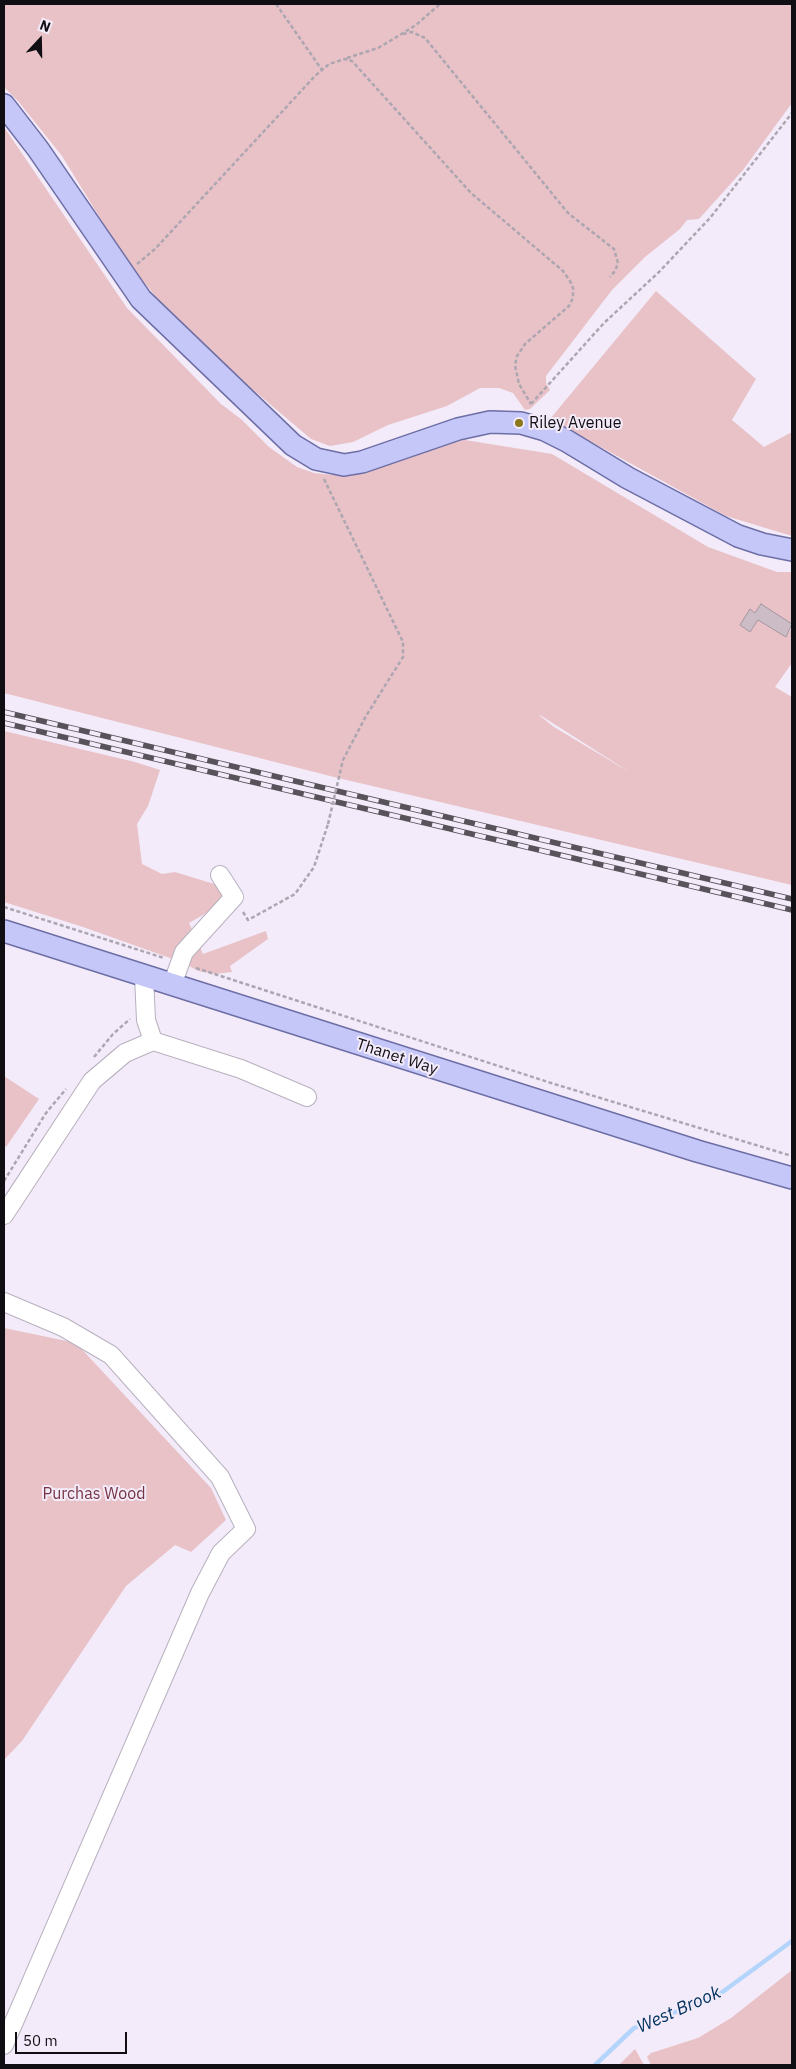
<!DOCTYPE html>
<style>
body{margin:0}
#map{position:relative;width:796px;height:2069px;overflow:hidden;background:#f3ebf9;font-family:"IBM Plex Sans",sans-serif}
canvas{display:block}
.frame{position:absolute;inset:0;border:5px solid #110e13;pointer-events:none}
.north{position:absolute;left:15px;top:15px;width:50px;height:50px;-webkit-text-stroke:4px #f3ebf9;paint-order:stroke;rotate:21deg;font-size:14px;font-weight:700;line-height:20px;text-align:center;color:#110e13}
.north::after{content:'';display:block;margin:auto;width:18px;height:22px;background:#110e13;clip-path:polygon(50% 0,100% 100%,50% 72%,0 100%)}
.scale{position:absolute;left:15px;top:2032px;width:112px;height:22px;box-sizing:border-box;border:2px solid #110e13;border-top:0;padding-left:6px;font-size:15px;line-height:18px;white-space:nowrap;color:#110e13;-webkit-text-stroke:4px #f3ebf9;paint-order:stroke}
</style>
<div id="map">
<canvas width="796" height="2069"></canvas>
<div class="frame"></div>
<div class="north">N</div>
<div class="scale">50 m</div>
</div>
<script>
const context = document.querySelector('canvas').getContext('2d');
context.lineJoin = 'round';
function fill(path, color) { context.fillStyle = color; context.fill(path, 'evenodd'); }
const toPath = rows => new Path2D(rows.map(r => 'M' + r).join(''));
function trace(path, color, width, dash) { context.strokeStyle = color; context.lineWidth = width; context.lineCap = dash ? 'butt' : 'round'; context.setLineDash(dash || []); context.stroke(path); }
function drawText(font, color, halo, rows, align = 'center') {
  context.font = font + ' "IBM Plex Sans",sans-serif'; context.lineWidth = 4; context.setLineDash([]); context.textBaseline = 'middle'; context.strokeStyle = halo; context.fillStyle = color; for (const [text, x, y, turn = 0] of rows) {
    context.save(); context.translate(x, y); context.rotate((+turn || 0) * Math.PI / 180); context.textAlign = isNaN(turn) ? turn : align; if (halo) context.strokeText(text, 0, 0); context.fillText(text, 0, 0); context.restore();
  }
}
fill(toPath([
 [4,4,792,4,792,103,743,170,699,219,687,220,680,229,645,257,612,290,546,376,546,383,550,390,530,409,525,410,513,393,499,388,480,388,447,406,388,425,353,442,330,446,311,439,238,377,157,298,127,262,62,156,18,101,4,87],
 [4,127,127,308,221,404,241,419,269,447,297,467,314,473,333,475,346,473,440,444,465,440,552,454,708,547,777,572,792,572,792,624,761,605,755,613,750,610,740,625,750,632,758,620,786,637,792,627,792,663,775,687,792,697,792,885,334,777,4,693],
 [539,715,540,715,631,773,554,727],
 [656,291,756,379,732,420,764,447,792,432,792,536,726,516,550,419],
 [4,731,135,762,160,770,148,806,137,824,142,864,162,874,175,872,224,887,227,901,189,923,203,954,266,931,268,939,230,966,232,972,215,974,198,971,184,963,83,927,4,902],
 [4,1076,39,1099,6,1147,4,1144],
 [4,1328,76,1343,211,1488,226,1520,191,1552,175,1545,126,1586,22,1741,4,1760],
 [792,1970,792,2065,651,2065,647,2057,651,2053,698,2038,731,2018],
 [635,2049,644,2065,619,2065]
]), '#e8c2c7');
trace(toPath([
 [595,2065,634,2028,717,1996,792,1941]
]), '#b4d5fb', 4.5);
const building = toPath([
 [761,604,792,624,786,637,758,620,750,632,740,625,750,609,755,613,761,604]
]);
fill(building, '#cbbcc5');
trace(building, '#a2949d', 1);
const minor = toPath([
 [144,976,146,1020,153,1041,241,1069,307,1097],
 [172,985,184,952,234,897,220,875],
 [4,1215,92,1081,125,1053,153,1041],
 [4,1302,63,1327,111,1355,220,1477,246,1529,221,1553,200,1593,4,2045]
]);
const major = toPath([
 [4,105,38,149,141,299,293,445,316,459,344,465,362,462,458,429,490,422,521,423,545,430,567,441,628,478,738,536,762,544,792,550],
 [4,931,697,1151,792,1178]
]);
trace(minor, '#b8b0be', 20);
trace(major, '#6d6ea5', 24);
trace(toPath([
 [276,4,322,70],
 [403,34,412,32,425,38,568,213,614,249,618,263,615,271,610,277],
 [347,58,378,48,390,41,416,25,440,4],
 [137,264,155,249,315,76,329,64,345,59,352,61,471,193,563,271,570,281,573,288,573,298,569,306,525,344,517,356,515,365,519,384,531,404],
 [531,404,604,323,659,272,710,218,792,113],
 [324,479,403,642,403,657,366,716,343,760],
 [4,907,164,958],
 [243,912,248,920,295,894,314,867,328,824],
 [196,968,551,1083,792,1156],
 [94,1057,113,1034,130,1019],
 [4,1181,46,1113,66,1089]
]), '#ada6b1', 2.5, [4, 2.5]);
trace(minor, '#fff', 18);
trace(major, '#c5c7f8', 21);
const rail = toPath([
 [4,712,792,899],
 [4,723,792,910]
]);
trace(rail, '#58535b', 5.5);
trace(rail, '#f3ebf9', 4, [11]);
trace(toPath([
 [328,824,343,760]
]), '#ada6b1', 2.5, [4, 2.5]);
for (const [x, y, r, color] of [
 [519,423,5,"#8b771c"]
]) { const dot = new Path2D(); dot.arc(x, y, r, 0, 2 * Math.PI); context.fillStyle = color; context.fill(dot); trace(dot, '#f3ebf9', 2); }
drawText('16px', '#110e13', '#f3ebf9', [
 ["Riley Avenue",529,423]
], 'left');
drawText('16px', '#110e13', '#f3ebf9', [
 ["Thanet Way",397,1057,18]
]);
drawText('16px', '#763442', '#f3ebf9', [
 ["Purchas Wood",94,1494]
]);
drawText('italic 18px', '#023360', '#f3ebf9', [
 ["West Brook",679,2010,-24]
]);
</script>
